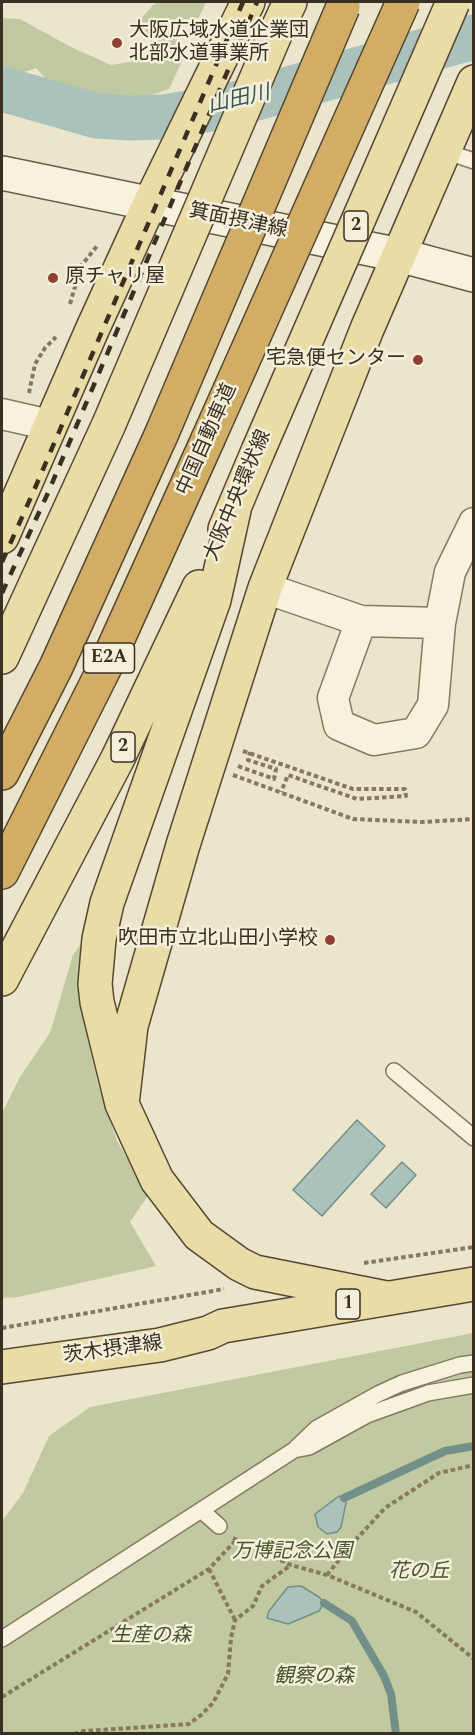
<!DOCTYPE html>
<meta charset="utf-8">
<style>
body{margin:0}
#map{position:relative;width:475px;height:1735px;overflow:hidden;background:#ebe5cb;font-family:Spectral,serif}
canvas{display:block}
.frame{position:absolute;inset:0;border:3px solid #393022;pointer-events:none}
</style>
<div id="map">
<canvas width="475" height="1735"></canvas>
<div class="frame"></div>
</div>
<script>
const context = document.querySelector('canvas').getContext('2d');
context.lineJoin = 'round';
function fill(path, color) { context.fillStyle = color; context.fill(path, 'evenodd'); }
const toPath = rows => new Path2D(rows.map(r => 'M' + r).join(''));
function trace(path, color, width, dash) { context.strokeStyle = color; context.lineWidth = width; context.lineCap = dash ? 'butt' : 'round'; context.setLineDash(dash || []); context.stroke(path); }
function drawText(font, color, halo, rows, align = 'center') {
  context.font = font + ' Spectral,"Noto Sans JP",serif'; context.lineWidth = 5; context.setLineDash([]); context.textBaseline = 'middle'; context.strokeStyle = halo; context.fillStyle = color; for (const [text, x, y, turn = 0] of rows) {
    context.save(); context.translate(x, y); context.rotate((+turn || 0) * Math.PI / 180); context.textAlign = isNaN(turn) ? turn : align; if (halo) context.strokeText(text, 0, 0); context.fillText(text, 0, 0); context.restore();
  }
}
fill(toPath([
 [161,2,206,2,199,17,173,30,184,57,169,89,142,98,99,100,47,80,36,68,2,80,2,18,20,19,69,46,111,65,147,59,155,50,140,20,154,4],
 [85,938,88,970,84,1023,98,1085,117,1141,149,1194,130,1222,156,1266,18,1297,2,1298,2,1113,20,1077,50,1033,73,955],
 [473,1333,473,1733,2,1734,2,1521,23,1493,49,1436,90,1407]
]), '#c0c99f');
const water = toPath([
 [357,1120,385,1146,322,1216,293,1190,357,1120],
 [402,1162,416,1175,386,1208,371,1194,402,1162],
 [339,1496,344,1498,346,1503,341,1527,337,1532,327,1534,318,1527,315,1514,339,1496],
 [301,1586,319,1597,324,1603,319,1611,288,1624,267,1618,269,1611,288,1587,301,1586]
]);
fill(water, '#abc1bc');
trace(water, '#728f8a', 1.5);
trace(toPath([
 [344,1498,445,1451,474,1446],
 [324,1603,352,1621,384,1676,391,1694,396,1734]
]), '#728f8a', 8);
trace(toPath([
 [2,89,97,116,130,118,164,117,228,106,474,37]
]), '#abc1bc', 45);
const lane = toPath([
 [444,151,474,161],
 [394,1071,474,1138],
 [296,1448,317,1428,378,1394,402,1383,460,1365,474,1363],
 [201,1510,219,1526],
 [2,1639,294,1450,309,1447,367,1415,428,1393,474,1385]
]);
const street = toPath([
 [2,414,50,425],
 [265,588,361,621,440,623],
 [361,621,333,698,339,725,374,740,416,733,433,705,440,623,450,572,474,523]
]);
const secondary = toPath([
 [2,173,399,255,474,275]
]);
const primary = toPath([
 [277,30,290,2],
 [234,510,214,600,107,903,99,939,95,984,97,1002,122,1104,157,1180,199,1235,239,1264,255,1272,386,1298],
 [225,529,258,451],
 [2,537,92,330,150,203,248,2],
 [2,657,109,424],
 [2,979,118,758,199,587],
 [122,1104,131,1026,183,845,265,588,367,329,474,82],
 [2,1367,160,1345,208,1333,223,1326,474,1284]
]);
const highway = toPath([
 [2,773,56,667,162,433],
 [2,872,107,663,208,439]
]);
trace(lane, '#877960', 18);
trace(street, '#877960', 33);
trace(secondary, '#695a43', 36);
trace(primary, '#564734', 36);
trace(highway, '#564734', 36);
trace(toPath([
 [70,304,81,266,97,246],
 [29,393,35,364,45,348,56,337],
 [243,751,353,789,405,789,406,796,357,799,288,775,281,792],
 [238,766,274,779,276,769,248,760,250,752],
 [233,775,353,819,422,822,474,819],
 [364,1263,474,1247],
 [2,1328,224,1289],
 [233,1538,291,1565,327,1575,416,1612,474,1659],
 [209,1569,235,1620],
 [327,1575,350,1546,385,1508,439,1473,474,1465],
 [2,1697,209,1569,235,1541],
 [74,1734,84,1731,189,1724,201,1715,213,1703,228,1674,231,1638,235,1620,253,1606,262,1586,291,1565]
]), '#877960', 4, [4.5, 3]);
trace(lane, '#f7f2de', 15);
trace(street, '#f7f2de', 30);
trace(secondary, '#f7f2de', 33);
trace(primary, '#eadca7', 33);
trace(highway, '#d2ad65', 33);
trace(toPath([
 [2,562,35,488,243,2],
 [2,593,47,495,257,2]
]), '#393022', 4.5, [10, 10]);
const primaryBridge = toPath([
 [109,424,277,30],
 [258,451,453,2]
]);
const highwayBridge = toPath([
 [162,433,343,7],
 [208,439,403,2]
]);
trace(primaryBridge, '#564734', 36, []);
trace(highwayBridge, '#564734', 36, []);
trace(primaryBridge, '#eadca7', 33);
trace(highwayBridge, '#d2ad65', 33);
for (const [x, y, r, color] of [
 [117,43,6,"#913e35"],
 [53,278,6,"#913e35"],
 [418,360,6,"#913e35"],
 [330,940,6,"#913e35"]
]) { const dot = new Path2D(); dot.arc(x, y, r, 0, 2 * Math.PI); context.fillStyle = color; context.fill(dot); trace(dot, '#f3efda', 2); }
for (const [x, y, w] of [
 [356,226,24],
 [109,658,51],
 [123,747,24],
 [348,1304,24]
]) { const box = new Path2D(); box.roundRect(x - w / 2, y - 15, w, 30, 4.5); context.fillStyle = '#f3efda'; context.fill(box); trace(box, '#393022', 1.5); }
drawText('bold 18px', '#393022', null, [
 ["2",356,226],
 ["E2A",109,658],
 ["2",123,747],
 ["1",348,1304]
]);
drawText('20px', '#393022', '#f3efda', [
 ["大阪広域水道企業団",129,32],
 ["北部水道事業所",129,55],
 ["原チャリ屋",65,278],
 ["宅急便センター",406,360,"right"],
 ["吹田市立北山田小学校",318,940,"right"]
], 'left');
drawText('20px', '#393022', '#f3efda', [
 ["箕面摂津線",238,222,12],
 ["中国自動車道",208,440,-66],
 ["大阪中央環状線",239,496,-67],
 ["茨木摂津線",113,1351,-8]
]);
drawText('italic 20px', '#45542b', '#f3efda', [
 ["万博記念公園",292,1553],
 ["花の丘",419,1573],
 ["生産の森",151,1637],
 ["観察の森",314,1678]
]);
drawText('italic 21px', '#335657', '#f3efda', [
 ["山田川",239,101,-13]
]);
</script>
